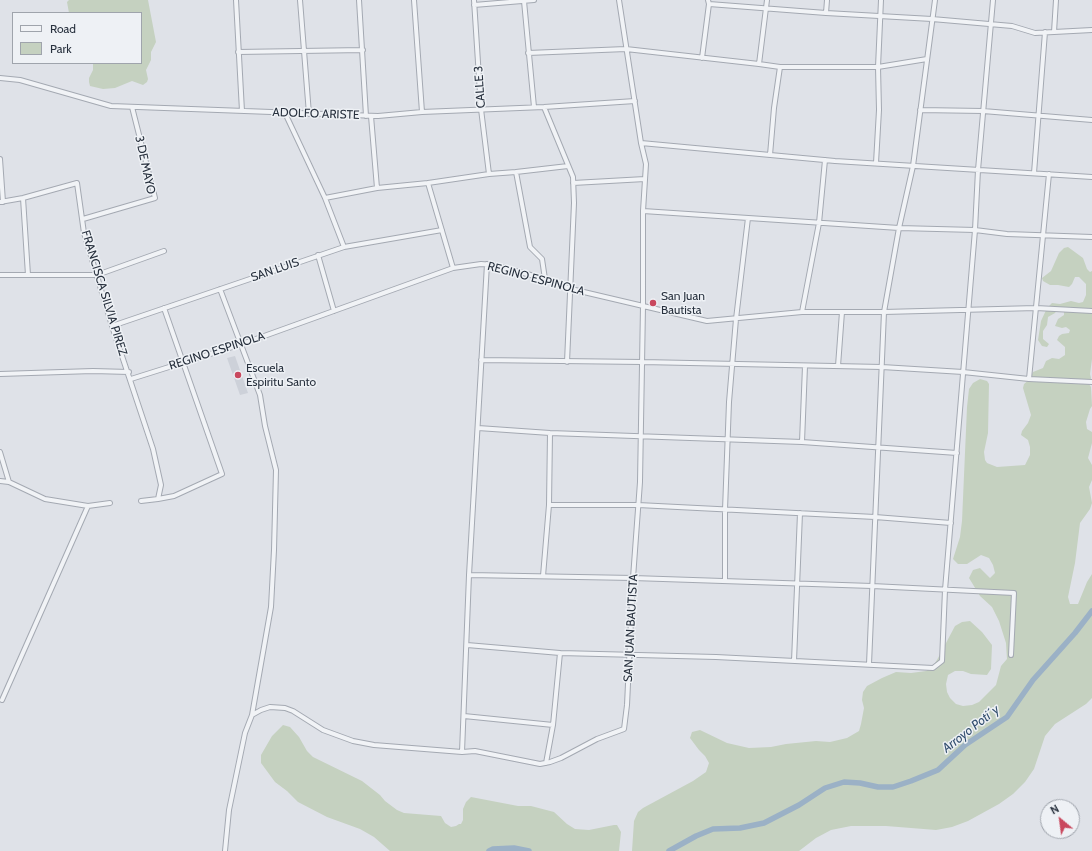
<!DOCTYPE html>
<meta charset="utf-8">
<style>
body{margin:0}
#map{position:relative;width:1092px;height:851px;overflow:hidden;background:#dfe2e8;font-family:Cabin,sans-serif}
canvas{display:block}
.legend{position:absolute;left:12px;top:12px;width:130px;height:52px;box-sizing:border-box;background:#eef1f5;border:1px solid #9fa4ac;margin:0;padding:5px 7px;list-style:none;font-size:12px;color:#28313e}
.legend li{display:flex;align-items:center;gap:8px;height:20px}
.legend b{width:20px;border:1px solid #9fa4ac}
.north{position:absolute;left:1040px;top:799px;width:40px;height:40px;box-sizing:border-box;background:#eef1f5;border:1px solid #9fa4ac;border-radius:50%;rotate:331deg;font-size:11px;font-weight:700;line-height:16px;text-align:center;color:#28313e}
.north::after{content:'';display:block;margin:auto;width:14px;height:18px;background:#c9485e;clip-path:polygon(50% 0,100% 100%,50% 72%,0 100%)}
</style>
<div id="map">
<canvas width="1092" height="851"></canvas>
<ul class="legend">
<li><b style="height:5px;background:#f1f3f6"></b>Road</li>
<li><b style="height:11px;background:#c5d1c0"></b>Park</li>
</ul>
<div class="north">N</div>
</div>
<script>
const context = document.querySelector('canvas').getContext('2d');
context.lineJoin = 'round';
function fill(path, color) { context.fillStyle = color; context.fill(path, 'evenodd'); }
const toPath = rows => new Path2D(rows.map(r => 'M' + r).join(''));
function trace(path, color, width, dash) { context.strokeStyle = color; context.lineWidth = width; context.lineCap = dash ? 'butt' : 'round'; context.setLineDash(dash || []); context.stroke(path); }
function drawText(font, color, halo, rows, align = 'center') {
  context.font = font + ' Cabin,sans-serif'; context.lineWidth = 3; context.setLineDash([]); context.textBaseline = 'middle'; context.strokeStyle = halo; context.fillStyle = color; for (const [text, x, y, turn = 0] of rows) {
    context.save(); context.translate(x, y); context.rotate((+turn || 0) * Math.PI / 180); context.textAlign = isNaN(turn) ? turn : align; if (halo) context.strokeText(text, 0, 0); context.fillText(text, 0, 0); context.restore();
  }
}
fill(toPath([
 [235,356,248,393,240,395,227,358]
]), '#cdd1d9');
fill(toPath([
 [69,0,148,0,156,42,151,52,151,60,146,70,148,79,147,82,143,85,132,81,115,88,103,89,90,86,89,82,89,78,93,70,93,63,141,63,141,13,69,13,67,2],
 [1068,247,1083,258,1087,269,1090,272,1092,271,1092,359,1090,374,1091,378,1089,384,1091,387,1092,406,1090,409,1086,422,1087,429,1092,432,1092,443,1088,458,1092,465,1092,480,1089,487,1092,503,1090,509,1080,523,1075,563,1068,597,1070,604,1078,604,1087,582,1092,574,1092,698,1086,704,1055,724,1045,736,1034,769,1025,782,1013,794,999,804,968,821,952,827,936,830,886,826,851,826,831,830,816,838,799,851,632,851,634,821,638,812,643,808,693,781,706,772,709,763,705,756,699,750,690,738,692,732,700,730,727,743,749,748,771,747,786,744,816,741,830,742,847,738,859,731,861,724,864,708,862,700,863,692,867,686,882,678,896,672,911,673,926,671,933,666,937,660,955,626,962,622,970,621,982,632,992,645,991,669,987,675,971,674,963,671,955,671,948,675,946,684,947,692,950,698,956,704,963,706,972,705,979,702,996,685,1001,666,1007,659,1006,643,999,621,992,607,980,596,969,578,973,570,980,568,990,578,995,573,993,565,989,558,981,555,967,564,958,564,953,559,960,537,962,521,967,407,969,389,973,383,980,379,987,381,989,384,988,433,984,452,985,460,987,463,997,467,1025,465,1030,455,1030,447,1028,440,1021,435,1022,431,1028,423,1031,415,1023,388,1024,384,1030,379,1033,372,1043,368,1046,361,1052,358,1059,359,1065,355,1065,347,1057,340,1059,336,1062,334,1069,333,1070,330,1066,327,1062,328,1055,326,1058,319,1064,315,1064,311,1057,310,1055,313,1048,317,1047,325,1043,331,1043,339,1049,344,1047,347,1042,346,1038,340,1041,321,1047,308,1052,303,1060,304,1071,301,1079,303,1083,302,1086,295,1086,284,1079,277,1075,277,1072,284,1069,287,1058,285,1050,285,1043,281,1042,278,1051,271,1059,253,1064,248],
 [283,725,290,727,299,737,307,751,313,757,362,781,380,795,385,801,397,810,404,813,441,816,445,823,451,827,456,826,459,824,461,824,463,820,463,809,466,802,471,797,518,806,531,806,554,812,567,824,575,829,589,830,614,825,617,825,621,832,619,851,390,851,374,837,360,829,327,817,298,802,287,791,275,782,261,763,261,755,272,736]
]), '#c5d1c0');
trace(toPath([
 [489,851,493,849,514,848,529,851],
 [669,851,696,836,713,829,740,828,764,823,799,805,825,788,844,782,860,783,878,787,893,787,911,781,938,770,965,745,1007,717,1033,680,1075,633,1092,611]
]), '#9bb1c6', 5.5);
const street = toPath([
 [236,0,242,111],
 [300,0,309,114],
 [359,0,366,116],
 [414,0,422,112],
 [474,0,481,109,489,174],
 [524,1,534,107],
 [709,4,826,13,932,19,1012,26,1035,33,1092,30],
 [474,5,534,0],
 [826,13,827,0],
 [1054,32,1056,0],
 [238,52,363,50],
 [528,53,626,49,759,64,780,67,878,67,927,59],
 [702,58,709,4,708,0],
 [759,64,767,0],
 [0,78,20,80,111,106,378,116,422,112,544,107,635,101],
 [544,107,573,177,574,203,567,362],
 [920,110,983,111,1092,120],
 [285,113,325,198,344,247],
 [371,116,377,188],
 [641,143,835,161,1092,177],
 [770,155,774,108,780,67],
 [0,159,3,202],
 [876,163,879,110,878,67,881,0],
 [516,172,530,247,542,259,545,279],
 [1034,173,1045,32],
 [428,183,453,268],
 [573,183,645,179],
 [23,198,28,275],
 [325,198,377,188,428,183,489,174,516,172,568,166],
 [0,202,23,198,77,183,84,233,112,326,153,449,161,485,158,499],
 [643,211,899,228,975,230,1007,234,1092,237],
 [83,219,155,198,132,107],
 [318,255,334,311],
 [0,275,97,275,164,251],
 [220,289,260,395,265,426,276,470,274,550,271,607,252,715],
 [802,312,819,223,825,160],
 [112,326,344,247,442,230],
 [481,360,642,362,882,367,963,372,1029,379,1092,382],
 [838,366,842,312],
 [0,374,93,371,129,372],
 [131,379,242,344,453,268,481,264,494,265,545,279,571,289,707,321,802,312,884,312,1036,308,1092,311],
 [1029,379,1049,174],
 [478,428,550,433,802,442,957,453],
 [802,442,805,366],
 [0,452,9,482,0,481],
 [9,482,45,499,88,506,110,503],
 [141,501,158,499,174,496,222,474,164,308],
 [549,505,638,505,875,517,951,523],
 [469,575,633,578,872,586,1014,593,1011,655],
 [543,576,549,505,550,433],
 [725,581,725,510,729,402,736,319,748,218],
 [467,645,560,653,716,657,933,668,942,661,945,590,975,230,978,170,993,0],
 [794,661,800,513],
 [869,664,884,312,899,228,913,166,935,0],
 [2,700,88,506],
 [464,716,553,725],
 [462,752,469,575,487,264],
 [546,763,553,725,560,653],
 [225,851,229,810,245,733,252,715,261,710,270,707,285,708,293,711,323,730,353,741,374,745,462,752,475,751,540,764,550,762,561,758,597,739,624,729,627,705,633,578,640,482,643,306,643,211,646,164,641,143,619,0]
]);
trace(street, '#a4a9b2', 6);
trace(street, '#f1f3f6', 4);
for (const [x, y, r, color] of [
 [653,303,4,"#c9485e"],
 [238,375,4,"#c9485e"]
]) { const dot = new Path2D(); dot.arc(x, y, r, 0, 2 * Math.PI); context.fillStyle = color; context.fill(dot); trace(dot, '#eef1f5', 1.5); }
drawText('12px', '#28313e', '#eef1f5', [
 ["CALLE 3",480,87,-94],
 ["ADOLFO ARISTE",316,114,2],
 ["3 DE MAYO",145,165,78],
 ["SAN LUIS",275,270,-19],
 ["REGINO ESPINOLA",536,279,15],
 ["FRANCISCA SILVIA PIREZ",104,293,73],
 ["REGINO ESPINOLA",217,351,-18],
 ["SAN JUAN BAUTISTA",631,628,-87]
]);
drawText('12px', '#28313e', '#eef1f5', [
 ["San Juan",661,296],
 ["Bautista",661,310],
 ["Escuela",246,368],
 ["Espiritu Santo",246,382]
], 'left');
drawText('italic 13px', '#345070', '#eef1f5', [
 ["Arroyo Poti´y",971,729,-38]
]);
</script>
